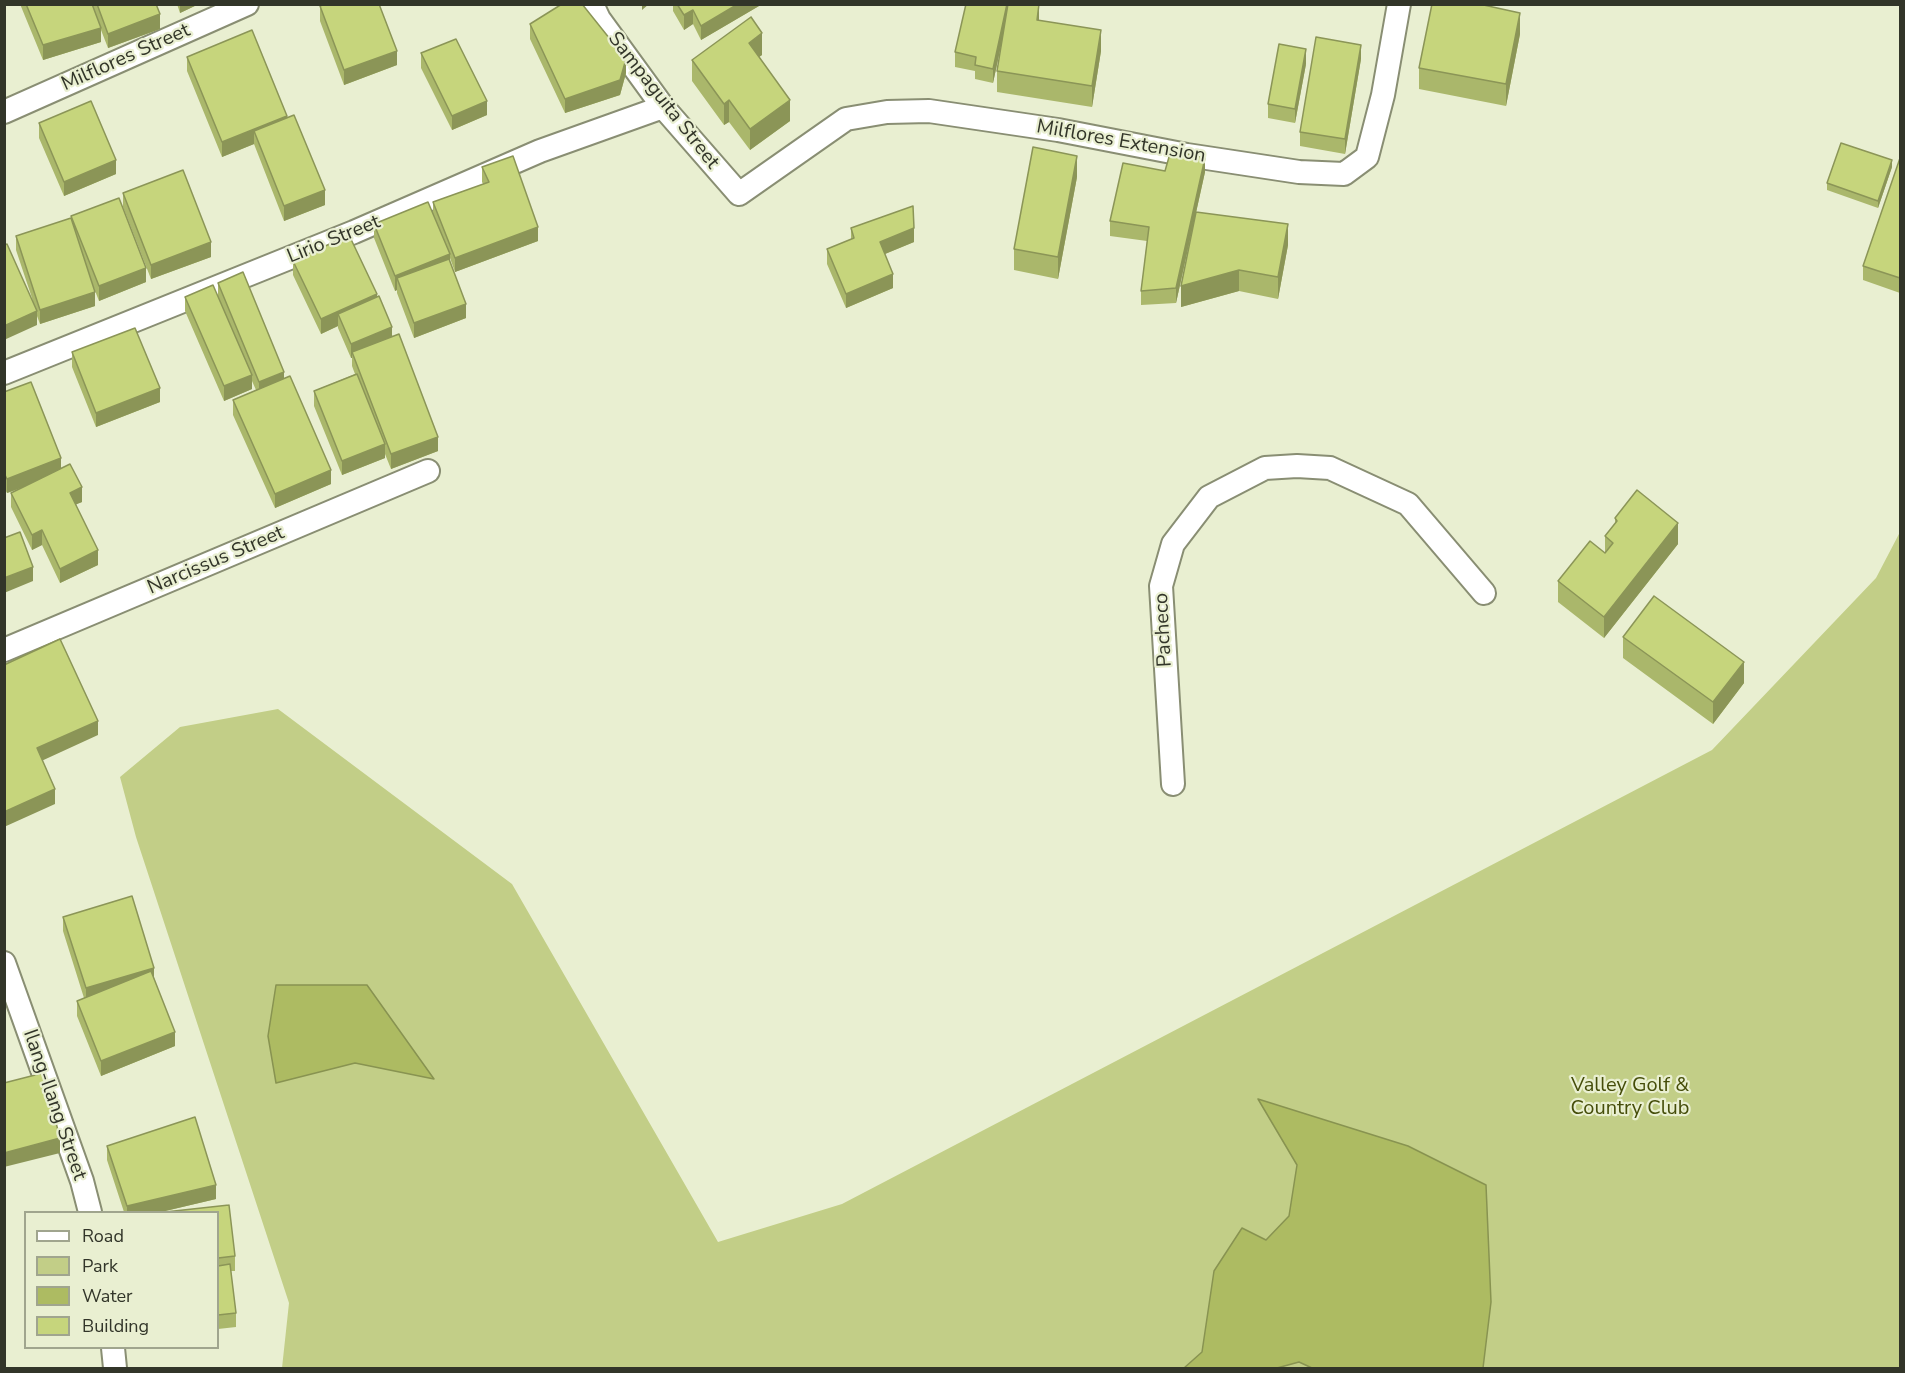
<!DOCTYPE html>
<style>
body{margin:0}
#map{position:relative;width:1905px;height:1373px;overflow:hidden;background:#e9efd1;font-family:"Nunito Sans",sans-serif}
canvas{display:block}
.frame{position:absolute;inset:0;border:6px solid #323529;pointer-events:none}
.legend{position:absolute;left:24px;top:1211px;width:195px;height:138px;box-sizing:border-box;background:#e9efd1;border:2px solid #a0a58e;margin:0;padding:8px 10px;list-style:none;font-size:18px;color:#323529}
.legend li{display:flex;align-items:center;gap:12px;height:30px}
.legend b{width:30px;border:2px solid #a0a58e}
</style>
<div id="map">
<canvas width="1905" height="1373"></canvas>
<div class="frame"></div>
<ul class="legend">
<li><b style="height:8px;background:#fff"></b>Road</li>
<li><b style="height:16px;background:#c2ce87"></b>Park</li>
<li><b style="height:16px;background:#adbb62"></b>Water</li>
<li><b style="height:16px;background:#c6d57c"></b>Building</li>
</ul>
</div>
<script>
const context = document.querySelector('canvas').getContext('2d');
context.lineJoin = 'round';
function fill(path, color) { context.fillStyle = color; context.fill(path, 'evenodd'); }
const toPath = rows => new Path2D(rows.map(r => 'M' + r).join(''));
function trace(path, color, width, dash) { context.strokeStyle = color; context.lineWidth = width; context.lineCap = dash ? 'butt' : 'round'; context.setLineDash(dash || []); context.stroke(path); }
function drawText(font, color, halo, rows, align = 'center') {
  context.font = font + ' "Nunito Sans",sans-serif'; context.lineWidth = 4.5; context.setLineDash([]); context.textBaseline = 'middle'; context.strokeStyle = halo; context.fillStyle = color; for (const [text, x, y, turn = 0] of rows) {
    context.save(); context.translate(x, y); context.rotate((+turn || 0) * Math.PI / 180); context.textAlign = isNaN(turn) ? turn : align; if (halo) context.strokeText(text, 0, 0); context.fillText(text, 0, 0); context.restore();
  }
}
fill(toPath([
 [1900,532,1900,1368,282,1368,289,1303,136,837,120,777,180,727,278,709,512,884,718,1242,842,1204,1712,750,1876,578]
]), '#c2ce87');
const water = toPath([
 [276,985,367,985,434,1079,355,1063,276,1083,268,1036,276,985],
 [1258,1099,1408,1146,1486,1185,1491,1302,1483,1368,1312,1368,1299,1362,1277,1368,1184,1368,1202,1352,1214,1271,1242,1228,1266,1240,1289,1216,1297,1165,1258,1099]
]);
fill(water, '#adbb62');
trace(water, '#889351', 1.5);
const street = toPath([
 [592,4,599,19,663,107,739,194,846,119,887,112,929,111,1058,130,1187,155,1299,172,1344,174,1367,157,1383,95,1399,4],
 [4,112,247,4],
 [4,373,354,232,540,151,663,107],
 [4,650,428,471],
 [1173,784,1161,586,1173,544,1209,497,1265,468,1297,466,1330,468,1408,504,1484,593],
 [4,963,82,1181,90,1212],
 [113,1348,115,1368]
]);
trace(street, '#898e73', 26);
trace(street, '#fff', 22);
fill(toPath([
 [20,4,156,4,160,29,108,48,101,30,101,42,43,60],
 [177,4,199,4,180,13],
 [673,4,759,4,759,6,701,40,693,24,684,30,673,11],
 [1039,4,1039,20,1101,51,1092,107,997,92,997,71,1002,41,993,83,975,79,975,71,955,67,955,52],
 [320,6,397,65,344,85,320,21],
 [530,24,626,73,620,95,565,113,530,39],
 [1520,34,1506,106,1419,89,1419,68],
 [421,53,487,115,452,130,421,68],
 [762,55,759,57,790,121,750,150,729,122,724,125,692,81,692,60],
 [187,57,287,118,325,205,284,221,254,144,222,157,187,71],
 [1361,59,1345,154,1300,146,1300,132],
 [1306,64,1295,123,1268,118,1268,104],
 [39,123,116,174,64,196,39,138],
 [1900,158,1900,293,1863,280,1863,266],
 [482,167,538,241,455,272,450,258,450,262,466,318,414,338,397,293,397,290,395,291,374,238,374,224,433,216,433,202,483,184,482,182],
 [1892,167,1878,208,1827,190,1827,183],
 [1165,171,1205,172,1176,303,1141,305,1141,291,1147,241,1110,236,1110,221],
 [1077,177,1058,279,1014,270,1014,249],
 [123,193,211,257,151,279,123,207],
 [1196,212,1288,245,1278,299,1239,291,1181,307],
 [71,216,146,282,99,301,92,283,95,306,40,324,37,316,37,325,32,298,16,250,16,236,71,221],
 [851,228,914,242,885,254,893,288,846,308,827,264,827,249,851,239],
 [293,261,377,297,438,451,391,469,385,454,385,458,342,475,314,406,314,391,355,374,352,366,352,358,351,358,338,328,338,326,321,334,293,275],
 [218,283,284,378,331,484,275,508,233,415,233,400,256,390,252,381,252,389,224,401,185,311,185,297,218,296],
 [72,352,160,402,96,427,72,367],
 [4,392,61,468,82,502,76,504,98,565,60,583,42,545,32,550,11,507,11,493,19,489,7,493,4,488],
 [1615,518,1678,544,1604,638,1558,602,1558,581,1605,553,1605,536,1615,524],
 [1623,637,1744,683,1713,724,1623,658],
 [63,917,154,978,175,1046,101,1076,77,1016,77,1001,84,998,63,931],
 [107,1146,216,1199,161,1212,124,1212,107,1160],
 [218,1212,235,1256,235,1271,231,1271,236,1313,236,1327,218,1329]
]), '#aab76b');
fill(toPath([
 [180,4,199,4,180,13],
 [642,4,649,4,642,10],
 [738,4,759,4,759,6,701,40,701,26],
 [1007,4,1010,4,993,83,993,69],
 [1039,4,1039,23,1037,20],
 [693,10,693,24,684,30,684,15],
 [1520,13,1520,34,1506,106,1506,84],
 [160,14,160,29,108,48,108,34],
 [101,28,101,42,43,60,43,45],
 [1101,30,1101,51,1092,107,1092,86],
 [762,33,762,55,749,64,749,43],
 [1361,45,1361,59,1345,154,1345,139],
 [1306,49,1306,64,1295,123,1295,109],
 [397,51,397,65,344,85,344,70],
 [626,59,626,73,620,95,565,113,565,99],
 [729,100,729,122,724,125,724,104],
 [790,100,790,121,750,150,750,129],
 [487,101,487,115,452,130,452,116],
 [287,116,287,130,254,131,254,144,222,157,222,142],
 [1077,156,1077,177,1058,279,1058,257],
 [1205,158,1205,172,1176,303,1176,288],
 [116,160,116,174,64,196,64,182],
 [1892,160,1892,167,1878,208,1878,201],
 [325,190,325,205,284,221,284,206],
 [1288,224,1288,245,1278,299,1278,277],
 [538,227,538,241,455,272,455,258],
 [914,228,914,242,880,256,880,242],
 [211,242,211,257,151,279,151,265],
 [450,254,450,268,397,278,397,290,395,291,395,276],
 [146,268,146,282,99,301,99,286],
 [1239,270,1239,291,1181,307,1181,286],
 [893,274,893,288,846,308,846,294],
 [95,292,95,306,40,324,40,310],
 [377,294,377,308,338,314,338,326,321,334,321,319],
 [466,304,466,318,414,338,414,323],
 [37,311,37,325,4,340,4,326],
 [392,327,392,341,352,352,352,358,351,358,351,344],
 [284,372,284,386,259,396,259,382],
 [252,375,252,389,224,401,224,386],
 [160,388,160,402,96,427,96,413],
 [438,437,438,451,391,469,391,454],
 [385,444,385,458,342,475,342,461],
 [61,458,61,473,7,493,7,479],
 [331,470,331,484,275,508,275,494],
 [82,487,82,502,70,507,70,493],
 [1678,523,1678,544,1604,638,1604,617],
 [42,530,42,545,32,550,32,535],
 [98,550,98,565,60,583,60,569],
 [33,567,33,581,4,593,4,578],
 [1744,662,1744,683,1713,724,1713,702],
 [98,721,98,735,37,763,37,748],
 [55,789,55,804,4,827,4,812],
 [154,968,154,982,86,1003,86,988],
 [175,1032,175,1046,101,1076,101,1061],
 [60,1138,60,1153,4,1167,4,1153],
 [216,1185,216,1199,161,1212,127,1212,127,1206]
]), '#8b9557');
const building = toPath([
 [26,4,92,4,101,28,43,45,26,4],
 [97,4,156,4,160,14,108,34,97,4],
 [325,4,379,4,397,51,344,70,320,6,325,4],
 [562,4,582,4,626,59,620,80,565,99,530,24,562,4],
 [677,4,738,4,701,26,693,10,684,15,677,4],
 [966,4,1007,4,993,69,975,65,976,57,955,52,966,4],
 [1008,4,1039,4,1037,20,1101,30,1092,86,997,71,1008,4],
 [1432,4,1479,4,1520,13,1506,84,1419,68,1432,4],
 [751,17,762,33,749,43,790,100,750,129,729,100,724,104,692,60,751,17],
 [252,30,287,116,222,142,187,57,252,30],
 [1316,37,1361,45,1345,139,1300,132,1316,37],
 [456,39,487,101,452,116,421,53,456,39],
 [1279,44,1306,49,1295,109,1268,104,1279,44],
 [91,101,116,160,64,182,39,123,91,101],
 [294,115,325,190,284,206,254,131,294,115],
 [1841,143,1892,160,1878,201,1827,183,1841,143],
 [1033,147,1077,156,1058,257,1014,249,1033,147],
 [1171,150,1205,158,1176,288,1141,291,1149,227,1110,221,1123,163,1165,171,1171,150],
 [513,156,538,227,455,258,433,202,489,182,482,167,513,156],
 [1900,158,1900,278,1863,266,1900,158],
 [183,170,211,242,151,265,123,193,183,170],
 [119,198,146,268,99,286,71,216,119,198],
 [428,202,450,254,395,276,374,224,428,202],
 [913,206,914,228,880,242,893,274,846,294,827,249,854,238,851,228,913,206],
 [1196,212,1288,224,1278,277,1239,270,1181,286,1196,212],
 [71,218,95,292,40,310,16,236,71,218],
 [349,235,377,294,321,319,293,261,349,235],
 [7,244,37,311,4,326,4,245,7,244],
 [449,259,466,304,414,323,397,278,449,259],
 [243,272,284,372,259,382,218,283,243,272],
 [213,285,252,375,224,386,185,297,213,285],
 [379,296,392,327,351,344,338,314,379,296],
 [135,328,160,388,96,413,72,352,135,328],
 [399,334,438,437,391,454,352,352,399,334],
 [357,374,385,444,342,461,314,391,357,374],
 [290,376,331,470,275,494,233,400,290,376],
 [31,382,61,458,7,479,4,473,4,392,31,382],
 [70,464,82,487,70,493,98,550,60,569,42,530,32,535,11,493,70,464],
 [1637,490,1678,523,1604,617,1558,581,1590,541,1605,553,1613,543,1605,536,1617,521,1615,518,1637,490],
 [20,532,33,567,4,578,4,538,20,532],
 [1654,596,1744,662,1713,702,1623,637,1654,596],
 [60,639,98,721,37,748,55,789,4,812,4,665,60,639],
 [132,896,154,968,86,988,63,917,132,896],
 [151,971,175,1032,101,1061,77,1001,151,971],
 [43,1073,60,1138,4,1153,4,1083,43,1073],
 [195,1117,216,1185,127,1206,107,1146,195,1117],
 [229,1205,235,1256,218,1258,218,1212,165,1212,229,1205],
 [230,1264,236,1313,218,1315,218,1266,230,1264]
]);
fill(building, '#c6d57c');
trace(building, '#8b9557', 1.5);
drawText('20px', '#323529', '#e9efd1', [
 ["Milflores Street",126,58,-24],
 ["Sampaguita Street",663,101,52],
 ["Milflores Extension",1121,142,10],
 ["Lirio Street",334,240,-22],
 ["Narcissus Street",216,561,-23],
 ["Pacheco",1164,630,-93],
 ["Ilang-Ilang Street",54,1105,71]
]);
drawText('20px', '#454d09', '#e9efd1', [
 ["Valley Golf &",1630,1086],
 ["Country Club",1630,1109]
]);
</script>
